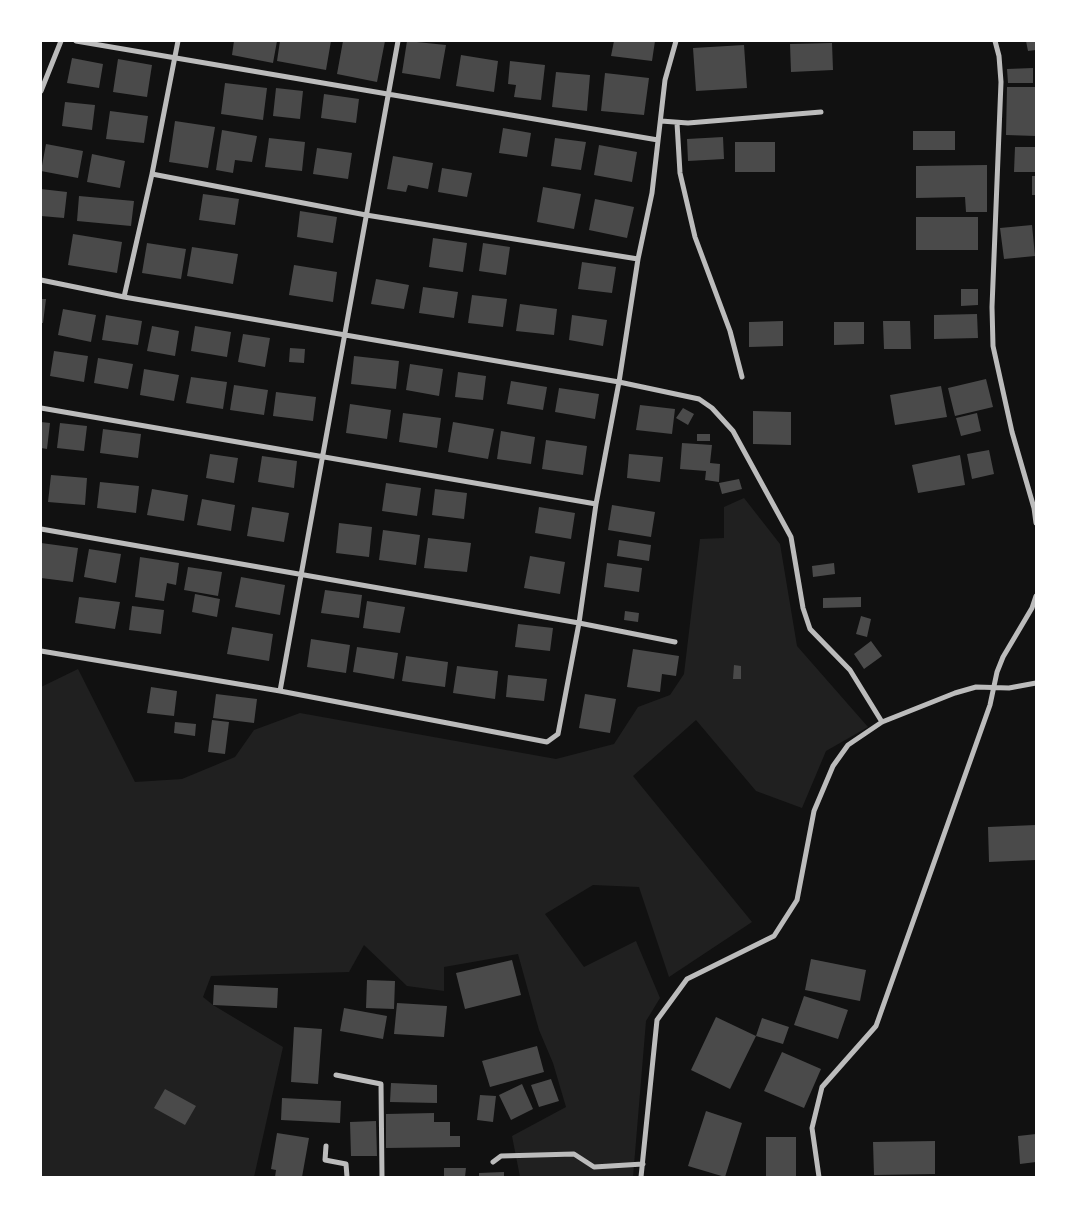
<!DOCTYPE html>
<style>
body{margin:0}
#map{position:relative;width:1077px;height:1218px;overflow:hidden;background:#111;font-family:Signika,sans-serif}
canvas{display:block}
.frame{position:absolute;inset:0;border:42px solid #fff;pointer-events:none}
</style>
<div id="map">
<canvas width="1077" height="1218"></canvas>
<div class="frame"></div>
</div>
<script>
const context = document.querySelector('canvas').getContext('2d');
context.lineJoin = 'round';
function fill(path, color) { context.fillStyle = color; context.fill(path, 'evenodd'); }
const toPath = rows => new Path2D(rows.map(r => 'M' + r).join(''));
function trace(path, color, width, dash) { context.strokeStyle = color; context.lineWidth = width; context.lineCap = dash ? 'butt' : 'round'; context.setLineDash(dash || []); context.stroke(path); }
fill(toPath([
 [744,498,780,544,797,646,868,727,826,751,802,808,756,791,696,720,633,776,752,922,669,977,639,887,593,885,545,914,584,967,636,941,660,998,646,1021,633,1177,520,1177,512,1136,566,1107,553,1063,539,1030,518,954,444,967,444,991,407,986,364,945,349,972,211,976,203,997,213,1005,283,1047,254,1177,41,1177,41,687,78,669,135,782,182,779,235,757,254,730,300,713,556,759,614,744,638,707,670,695,684,674,700,539,724,538,724,507]
]), '#202020');
fill(toPath([
 [234,41,277,41,273,63,232,55],
 [280,41,331,41,326,70,277,61],
 [343,41,385,41,377,82,337,74],
 [407,41,446,45,440,79,402,73],
 [614,41,655,41,652,61,611,56],
 [1026,41,1036,41,1036,50,1028,51],
 [832,43,833,70,791,72,790,44],
 [744,45,747,88,696,91,693,48],
 [461,55,498,61,494,92,456,86],
 [72,58,103,64,99,88,67,83],
 [118,59,152,65,147,97,113,92],
 [510,61,545,65,541,100,514,97,516,85,508,84],
 [1033,68,1033,83,1008,83,1007,69],
 [556,72,590,75,587,111,552,107],
 [605,73,649,78,644,115,601,111],
 [225,83,267,88,263,120,221,114],
 [1007,87,1035,87,1036,136,1006,135],
 [276,88,303,91,300,119,273,116],
 [324,94,359,99,356,123,321,118],
 [65,102,95,105,92,130,62,126],
 [110,111,148,116,144,143,106,139],
 [175,121,215,127,208,168,169,162],
 [503,128,531,133,527,157,499,153],
 [222,130,257,136,252,162,235,160,233,173,216,170],
 [913,131,955,131,955,150,913,150],
 [723,137,724,159,688,161,687,139],
 [269,138,305,142,302,171,265,167],
 [555,138,586,142,581,170,551,166],
 [735,142,775,142,775,172,735,172],
 [46,144,83,151,78,178,41,171],
 [599,145,637,152,632,182,594,175],
 [1015,147,1036,147,1036,172,1014,172],
 [317,148,352,153,348,179,313,174],
 [92,154,125,161,120,188,87,182],
 [393,156,433,163,428,189,408,185,406,192,387,189],
 [987,165,987,212,966,212,965,197,916,198,916,166],
 [442,168,472,173,467,197,438,192],
 [1032,176,1036,176,1036,195,1032,195],
 [543,187,581,194,574,229,537,222],
 [41,189,67,192,64,218,41,216],
 [203,194,239,199,235,225,199,220],
 [79,196,134,201,131,226,77,221],
 [595,199,634,207,627,238,589,230],
 [300,211,337,217,333,243,297,237],
 [916,217,978,217,978,250,916,250],
 [1032,225,1035,256,1004,259,1000,228],
 [73,234,122,242,117,273,68,265],
 [433,238,467,243,463,272,429,267],
 [147,243,186,249,181,279,142,273],
 [483,243,510,247,506,275,479,271],
 [192,247,238,254,233,284,187,276],
 [582,262,616,267,612,293,578,289],
 [294,265,337,272,333,302,289,295],
 [376,279,409,285,404,309,371,304],
 [423,287,458,292,454,318,419,313],
 [961,289,978,289,978,305,961,306],
 [472,295,507,299,503,327,468,323],
 [41,299,46,299,43,323,41,323],
 [520,304,557,309,554,335,516,331],
 [63,309,96,315,91,342,58,335],
 [977,314,978,338,934,339,934,315],
 [106,315,142,321,138,345,102,340],
 [572,315,607,320,603,346,569,340],
 [783,321,783,346,749,347,749,322],
 [883,321,910,321,911,349,884,349],
 [834,322,864,322,864,344,834,345],
 [152,326,179,331,175,356,147,351],
 [195,326,231,332,227,357,191,351],
 [243,334,270,338,265,367,238,362],
 [290,348,305,349,304,363,289,362],
 [54,351,88,356,84,382,50,376],
 [354,356,399,361,396,389,351,384],
 [98,358,133,364,128,389,94,383],
 [410,364,443,369,439,396,406,390],
 [144,369,179,375,174,401,140,395],
 [458,372,486,376,483,400,455,397],
 [191,377,227,382,223,409,186,403],
 [986,379,993,407,955,416,948,388],
 [511,381,547,387,543,410,507,404],
 [234,385,268,390,264,415,230,410],
 [941,386,947,417,895,425,890,395],
 [559,388,599,394,595,419,555,412],
 [276,392,316,397,313,421,273,416],
 [350,404,391,410,387,439,346,433],
 [640,405,675,409,672,434,636,430],
 [683,408,694,414,688,425,676,418],
 [753,411,791,412,791,445,753,444],
 [403,413,441,418,437,448,399,442],
 [977,413,981,431,961,436,956,418],
 [41,422,50,423,47,449,41,448],
 [453,422,494,429,488,459,448,452],
 [60,423,87,426,84,451,57,448],
 [103,429,141,434,138,458,100,453],
 [501,431,535,437,531,464,497,459],
 [697,434,710,434,710,441,697,441],
 [546,440,587,446,583,475,542,469],
 [682,443,712,445,710,463,720,464,719,482,705,480,706,471,680,469],
 [989,450,994,474,972,479,967,454],
 [210,454,238,458,234,483,206,478],
 [629,454,663,457,660,482,627,478],
 [960,455,965,485,918,493,912,465],
 [262,456,297,461,294,488,258,482],
 [51,475,87,478,85,505,48,502],
 [739,479,742,489,722,494,719,483],
 [100,482,139,486,136,513,97,508],
 [386,483,421,488,417,516,382,511],
 [152,489,188,495,184,521,147,515],
 [435,489,467,493,464,519,432,515],
 [202,499,235,505,231,531,197,525],
 [612,505,655,512,651,537,608,530],
 [252,507,289,513,284,542,247,536],
 [539,507,575,513,571,539,535,533],
 [339,523,372,527,369,557,336,553],
 [383,530,420,535,416,565,379,560],
 [428,538,471,543,467,572,424,568],
 [619,540,651,545,649,561,617,556],
 [41,543,78,548,73,582,41,578],
 [89,549,121,554,116,583,84,577],
 [530,556,565,562,560,594,524,588],
 [140,557,179,563,176,585,167,583,164,601,135,597],
 [607,563,642,568,639,592,604,587],
 [834,563,835,574,813,577,812,566],
 [188,567,222,572,218,596,184,590],
 [241,577,285,585,280,615,235,607],
 [325,590,362,595,359,618,321,613],
 [195,594,220,599,217,617,192,612],
 [79,597,120,602,115,629,75,623],
 [861,597,861,607,823,608,823,598],
 [367,601,405,607,400,633,363,628],
 [132,606,164,610,161,634,129,630],
 [625,611,639,613,638,622,624,620],
 [861,616,871,619,867,637,856,634],
 [518,624,553,628,550,651,515,647],
 [232,627,273,634,269,661,227,654],
 [311,639,350,645,346,673,307,667],
 [871,641,882,656,864,669,854,654],
 [357,647,398,653,394,679,353,672],
 [633,649,679,656,676,676,662,674,660,692,627,687],
 [406,656,448,662,445,687,402,681],
 [734,665,741,666,741,679,733,679],
 [457,666,498,671,495,699,453,693],
 [508,675,547,679,544,701,506,697],
 [151,687,177,691,174,716,147,713],
 [216,694,257,699,254,723,213,718],
 [585,694,616,699,610,733,579,728],
 [212,720,229,722,225,754,208,752],
 [175,722,196,724,195,736,174,733],
 [1036,825,1036,860,989,862,988,827],
 [811,959,866,970,860,1001,805,990],
 [512,960,521,995,465,1009,456,973],
 [367,980,395,981,394,1009,366,1008],
 [214,985,278,988,277,1008,213,1005],
 [804,996,848,1010,838,1039,794,1025],
 [397,1003,447,1006,444,1037,394,1034],
 [344,1008,387,1016,383,1039,340,1031],
 [716,1017,756,1036,762,1018,789,1027,783,1044,756,1036,730,1089,691,1070],
 [294,1027,322,1029,318,1084,291,1082],
 [537,1046,544,1072,490,1087,482,1061],
 [782,1052,821,1069,804,1108,764,1091],
 [551,1079,559,1101,539,1107,531,1085],
 [391,1083,437,1085,437,1103,390,1102],
 [522,1084,533,1109,511,1120,499,1095],
 [165,1089,196,1106,185,1125,154,1108],
 [480,1095,496,1096,493,1122,477,1120],
 [282,1098,341,1101,340,1123,281,1120],
 [706,1111,742,1123,725,1177,688,1166],
 [434,1113,434,1122,450,1122,450,1136,460,1136,460,1147,386,1148,386,1114],
 [376,1121,377,1156,351,1156,350,1122],
 [277,1133,309,1138,302,1177,275,1177,276,1170,271,1169],
 [1036,1134,1036,1162,1020,1164,1018,1136],
 [766,1137,796,1137,796,1177,766,1177],
 [935,1141,935,1174,874,1175,873,1142],
 [444,1168,466,1168,465,1177,444,1177],
 [504,1172,504,1177,479,1177,479,1173]
]), '#4a4a4a');
trace(toPath([
 [76,41,658,140],
 [995,41,999,56,1001,82,992,307,993,346,1012,432,1034,508,1036,523],
 [41,91,61,41],
 [661,121,688,123,821,112],
 [677,123,680,173,695,237,730,331,742,377],
 [152,174,366,215,638,259],
 [41,280,124,297,619,382,699,399,712,408,733,431,791,537,803,608,810,629,850,670,882,722],
 [124,297,152,174,178,41],
 [41,408,596,504],
 [41,529,579,623,675,642],
 [41,651,280,691,547,742,558,734,579,623,596,504,619,382,638,259,652,193,665,80,676,41],
 [280,691,398,41],
 [336,1075,381,1084,382,1177],
 [326,1146,325,1160,346,1164,347,1177],
 [493,1162,501,1156,574,1154,594,1167,643,1164],
 [641,1177,657,1020,687,979,774,936,797,900,814,811,833,766,848,745,882,722,955,693,976,687,1009,688,1036,683],
 [819,1177,812,1128,822,1087,876,1026,990,705,997,672,1003,657,1032,608,1036,596]
]), '#bcbcbc', 5);
</script>
